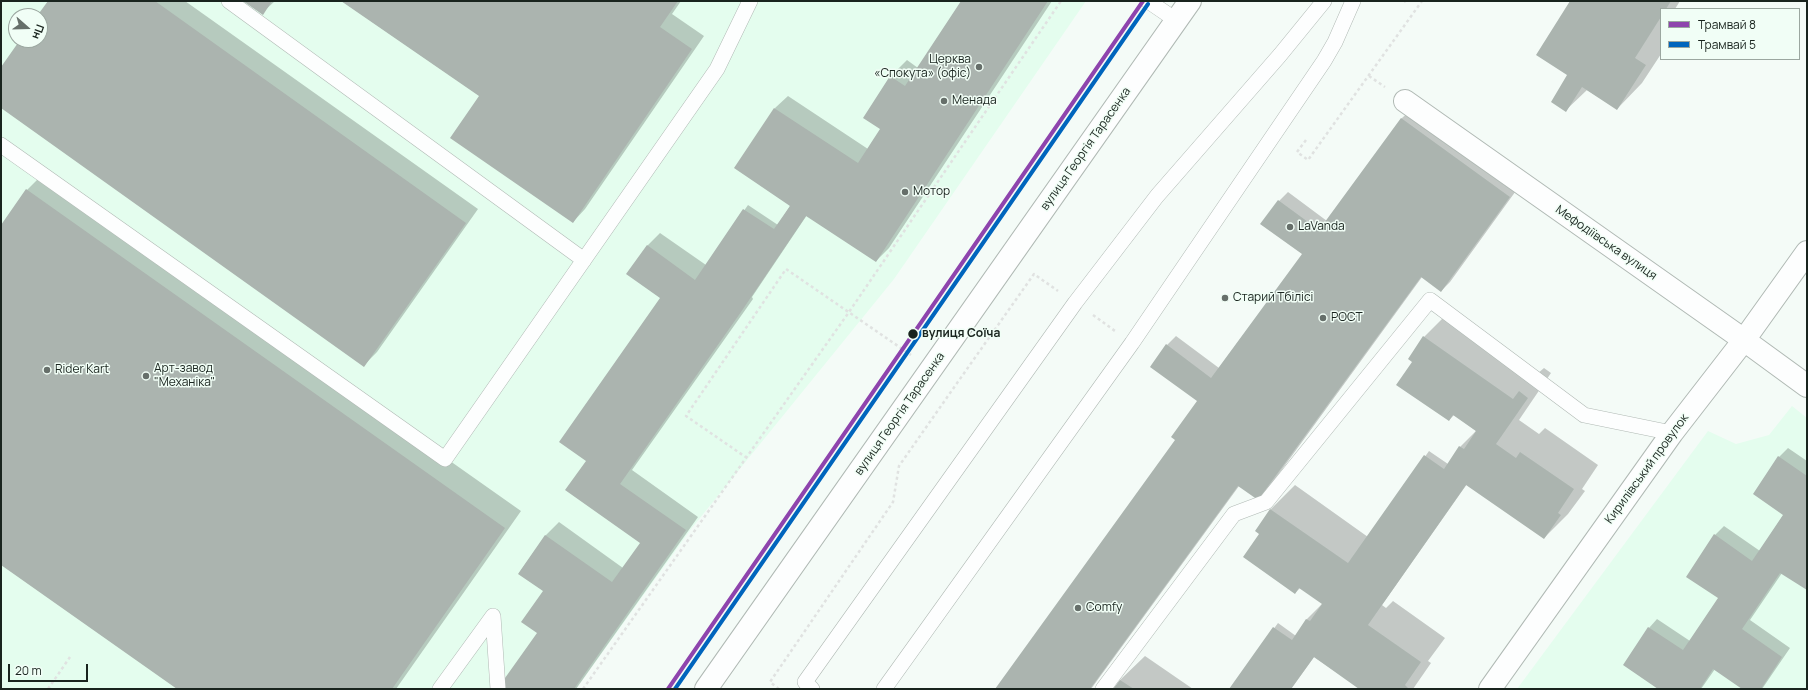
<!DOCTYPE html>
<meta charset="utf-8">
<style>
body{margin:0}
#map{position:relative;width:1808px;height:690px;overflow:hidden;background:#f4fbf7;font-family:Manrope,sans-serif}
canvas{display:block}
.frame{position:absolute;inset:0;border:2px solid #19241e;pointer-events:none}
.legend{position:absolute;left:1660px;top:8px;width:140px;height:52px;box-sizing:border-box;background:#f1fef6;border:1px solid #9ba7a0;margin:0;padding:5px 7px;list-style:none;font-size:12px;color:#19241e}
.legend li{display:flex;align-items:center;gap:8px;height:20px}
.legend b{width:20px;border:1px solid #9ba7a0}
.north{position:absolute;left:8px;top:8px;width:40px;height:40px;box-sizing:border-box;background:#f1fef6;border:1px solid #9ba7a0;border-radius:50%;rotate:110deg;font-size:11px;font-weight:700;line-height:16px;text-align:center;color:#19241e}
.north::after{content:'';display:block;margin:auto;width:14px;height:18px;background:#666f6a;clip-path:polygon(50% 0,100% 100%,50% 72%,0 100%)}
.scale{position:absolute;left:8px;top:664px;width:80px;height:18px;box-sizing:border-box;border:2px solid #19241e;border-top:0;padding-left:5px;font-size:12px;line-height:14px;white-space:nowrap;color:#19241e;-webkit-text-stroke:3px #f1fef6;paint-order:stroke}
</style>
<div id="map">
<canvas width="1808" height="690"></canvas>
<div class="frame"></div>
<ul class="legend">
<li><b style="height:5px;background:#8e44ad"></b>Трамвай 8</li>
<li><b style="height:5px;background:#0065bd"></b>Трамвай 5</li>
</ul>
<div class="north">Пн</div>
<div class="scale">20 m</div>
</div>
<script>
const context = document.querySelector('canvas').getContext('2d');
context.lineJoin = 'round';
function fill(path, color) { context.fillStyle = color; context.fill(path, 'evenodd'); }
const toPath = rows => new Path2D(rows.map(r => 'M' + r).join(''));
function trace(path, color, width, dash) { context.strokeStyle = color; context.lineWidth = width; context.lineCap = dash ? 'butt' : 'round'; context.setLineDash(dash || []); context.stroke(path); }
function drawText(font, color, halo, rows, align = 'center') {
  context.font = font + ' Manrope,sans-serif'; context.lineWidth = 3; context.setLineDash([]); context.textBaseline = 'middle'; context.strokeStyle = halo; context.fillStyle = color; for (const [text, x, y, turn = 0] of rows) {
    context.save(); context.translate(x, y); context.rotate((+turn || 0) * Math.PI / 180); context.textAlign = isNaN(turn) ? turn : align; if (halo) context.strokeText(text, 0, 0); context.fillText(text, 0, 0); context.restore();
  }
}
fill(toPath([
 [1,1,1086,1,894,279,691,529,576,689,1,689],
 [16,16,40,16,40,40,16,40],
 [1792,406,1807,418,1807,689,1517,689,1708,431,1736,444,1769,435]
]), '#e4fdee');
fill(toPath([
 [49,1,185,1,478,209,377,352,364,365,1,107,1,69,22,40,40,40,40,16,39,16],
 [245,1,275,1,262,13],
 [342,1,681,1,672,14,704,36,585,209,573,222,480,96],
 [962,1,1052,1,889,248,876,261,807,215,752,297,753,299,632,470,698,517,576,689,504,689,538,633,544,591,519,573,546,535,559,522,623,568,642,542,587,460,661,298,628,274,648,245,660,233,706,265,748,205,778,225,790,206,775,108,788,96,868,149,882,129,875,101,891,76,907,60,918,68],
 [1572,1,1680,1,1675,9,1661,9,1661,54,1642,83,1617,109,1587,90,1566,110],
 [1411,110,1518,188,1450,282,1441,291,1422,277,1267,490,1258,499,1239,486,1091,689,996,689,1177,440,1198,401,1167,345,1176,336,1219,368,1303,254,1262,224,1279,201,1288,192,1327,221,1402,118],
 [43,174,521,511,396,689,179,689,1,563,1,227,27,190],
 [1448,313,1537,374,1544,368,1551,373,1519,420,1539,434,1545,428,1598,465,1582,489,1585,491,1568,514,1544,538,1467,484,1382,605,1386,608,1393,601,1445,638,1428,661,1431,663,1413,689,1361,689,1314,657,1291,689,1230,689,1278,623,1296,636,1307,619,1323,603,1300,588,1295,593,1260,534,1256,531,1271,509,1295,485,1368,537,1429,451,1448,464,1460,447,1476,431,1454,415,1449,420,1413,361,1424,337],
 [1788,448,1807,461,1807,589,1782,573,1750,620,1790,648,1762,689,1744,689,1715,669,1701,689,1660,689,1649,628,1657,619,1690,641,1719,598,1715,535,1724,526,1760,551,1784,514,1779,457],
 [1145,656,1193,689,1114,689,1120,680]
]), '#0003');
fill(toPath([
 [48,1,155,1,466,223,364,367,1,108,1,67,20,40,40,40,40,16,37,16],
 [243,1,272,1,263,15],
 [341,1,678,1,660,27,692,49,573,223,450,138,479,96],
 [961,1,1048,1,876,262,806,216,741,312,620,484,686,530,574,689,503,689,505,678,537,633,521,622,543,591,518,574,545,535,612,582,640,543,565,490,586,461,559,442,660,298,626,274,647,245,695,280,743,209,774,229,790,206,734,168,774,108,858,163,880,129,863,118,890,76,905,86],
 [1570,1,1671,1,1666,9,1661,9,1661,17,1635,58,1646,65,1617,110,1582,87,1566,112,1551,102,1567,75,1536,55],
 [1401,118,1510,197,1441,292,1421,277,1258,500,1238,486,1090,689,995,689,1175,440,1171,437,1197,401,1150,367,1152,364,1166,344,1211,378,1302,254,1260,224,1278,200,1319,230],
 [26,189,505,528,392,689,177,689,1,565,1,225],
 [1423,336,1513,399,1519,391,1528,398,1496,444,1516,458,1520,452,1574,489,1558,513,1561,515,1544,539,1466,485,1368,625,1421,662,1405,685,1408,688,1407,689,1359,689,1314,657,1291,689,1229,689,1273,627,1292,640,1306,619,1310,621,1322,604,1299,588,1295,594,1243,557,1259,534,1255,531,1270,509,1348,563,1424,455,1444,469,1459,446,1464,449,1476,431,1453,415,1449,421,1396,385,1412,362,1408,359],
 [1778,456,1807,476,1807,590,1780,573,1742,629,1782,657,1761,689,1742,689,1713,669,1700,689,1658,689,1623,665,1648,627,1683,650,1718,598,1686,577,1714,534,1752,561,1783,515,1753,494],
 [1120,680,1134,689,1113,689]
]), '#abb4af');
const service = toPath([
 [229,1,584,260],
 [1148,1,1176,20],
 [1,145,445,459,717,69,750,1],
 [440,689,493,616,498,689],
 [812,689,805,682,1075,303,1157,196,1280,55,1324,1],
 [884,689,1132,343,1324,61,1335,42,1353,1],
 [1103,689,1234,514,1266,502,1430,300,1584,415,1672,433]
]);
const minor = toPath([
 [1405,101,1744,340,1807,386],
 [1490,689,1672,433,1744,340,1807,252]
]);
const secondary = toPath([
 [706,689,1190,1]
]);
trace(service, '#b0b9b4', 16);
trace(minor, '#b0b9b4', 24);
trace(secondary, '#b0b9b4', 24);
trace(toPath([
 [1404,2,1405,1],
 [1369,76,1385,87],
 [1306,140,1297,152,1308,160,1422,1],
 [1093,315,1115,331],
 [747,458,686,416,786,269,911,355],
 [48,689,70,657],
 [583,689,849,312,1061,1],
 [779,689,770,682,893,502,899,466,955,386,1034,274,1058,291]
]), '#e0e2e1', 2.5, [3, 3]);
trace(service, '#fdfefe', 15);
trace(minor, '#fdfefe', 22);
trace(secondary, '#fdfefe', 22);
trace(toPath([
 [668,689,1143,1]
]), '#8e44ad', 4);
trace(toPath([
 [675,689,1148,4]
]), '#0065bd', 4);
for (const [x, y, r, color] of [
 [979,67,4,"#666f6a"],
 [944,101,4,"#666f6a"],
 [905,192,4,"#666f6a"],
 [1290,227,4,"#666f6a"],
 [1225,298,4,"#666f6a"],
 [1323,318,4,"#666f6a"],
 [913,334,5.5,"#19241e"],
 [47,370,4,"#666f6a"],
 [146,376,4,"#666f6a"],
 [1078,608,4,"#666f6a"]
]) { const dot = new Path2D(); dot.arc(x, y, r, 0, 2 * Math.PI); context.fillStyle = color; context.fill(dot); trace(dot, '#f1fef6', 1.5); }
drawText('12px', '#19241e', '#f1fef6', [
 ["Церква",971,60,"right"],
 ["«Спокута» (офіс)",971,74,"right"],
 ["Менада",952,101],
 ["Мотор",913,192],
 ["LaVanda",1298,227],
 ["Старий Тбілісі",1233,298],
 ["РОСТ",1331,318],
 ["Арт-завод",154,369],
 ["\"Механіка\"",154,383],
 ["Rider Kart",55,370],
 ["Comfy",1086,608]
], 'left');
drawText('12px', '#19241e', '#f1fef6', [
 ["вулиця Георгія Тарасенка",1086,149,-55],
 ["Мефодіївська вулиця",1606,243,35],
 ["вулиця Георгія Тарасенка",900,414,-55],
 ["Кирилівський провулок",1647,469,-54]
]);
drawText('bold 12px', '#19241e', '#f1fef6', [
 ["вулиця Соїча",922,334]
], 'left');
</script>
